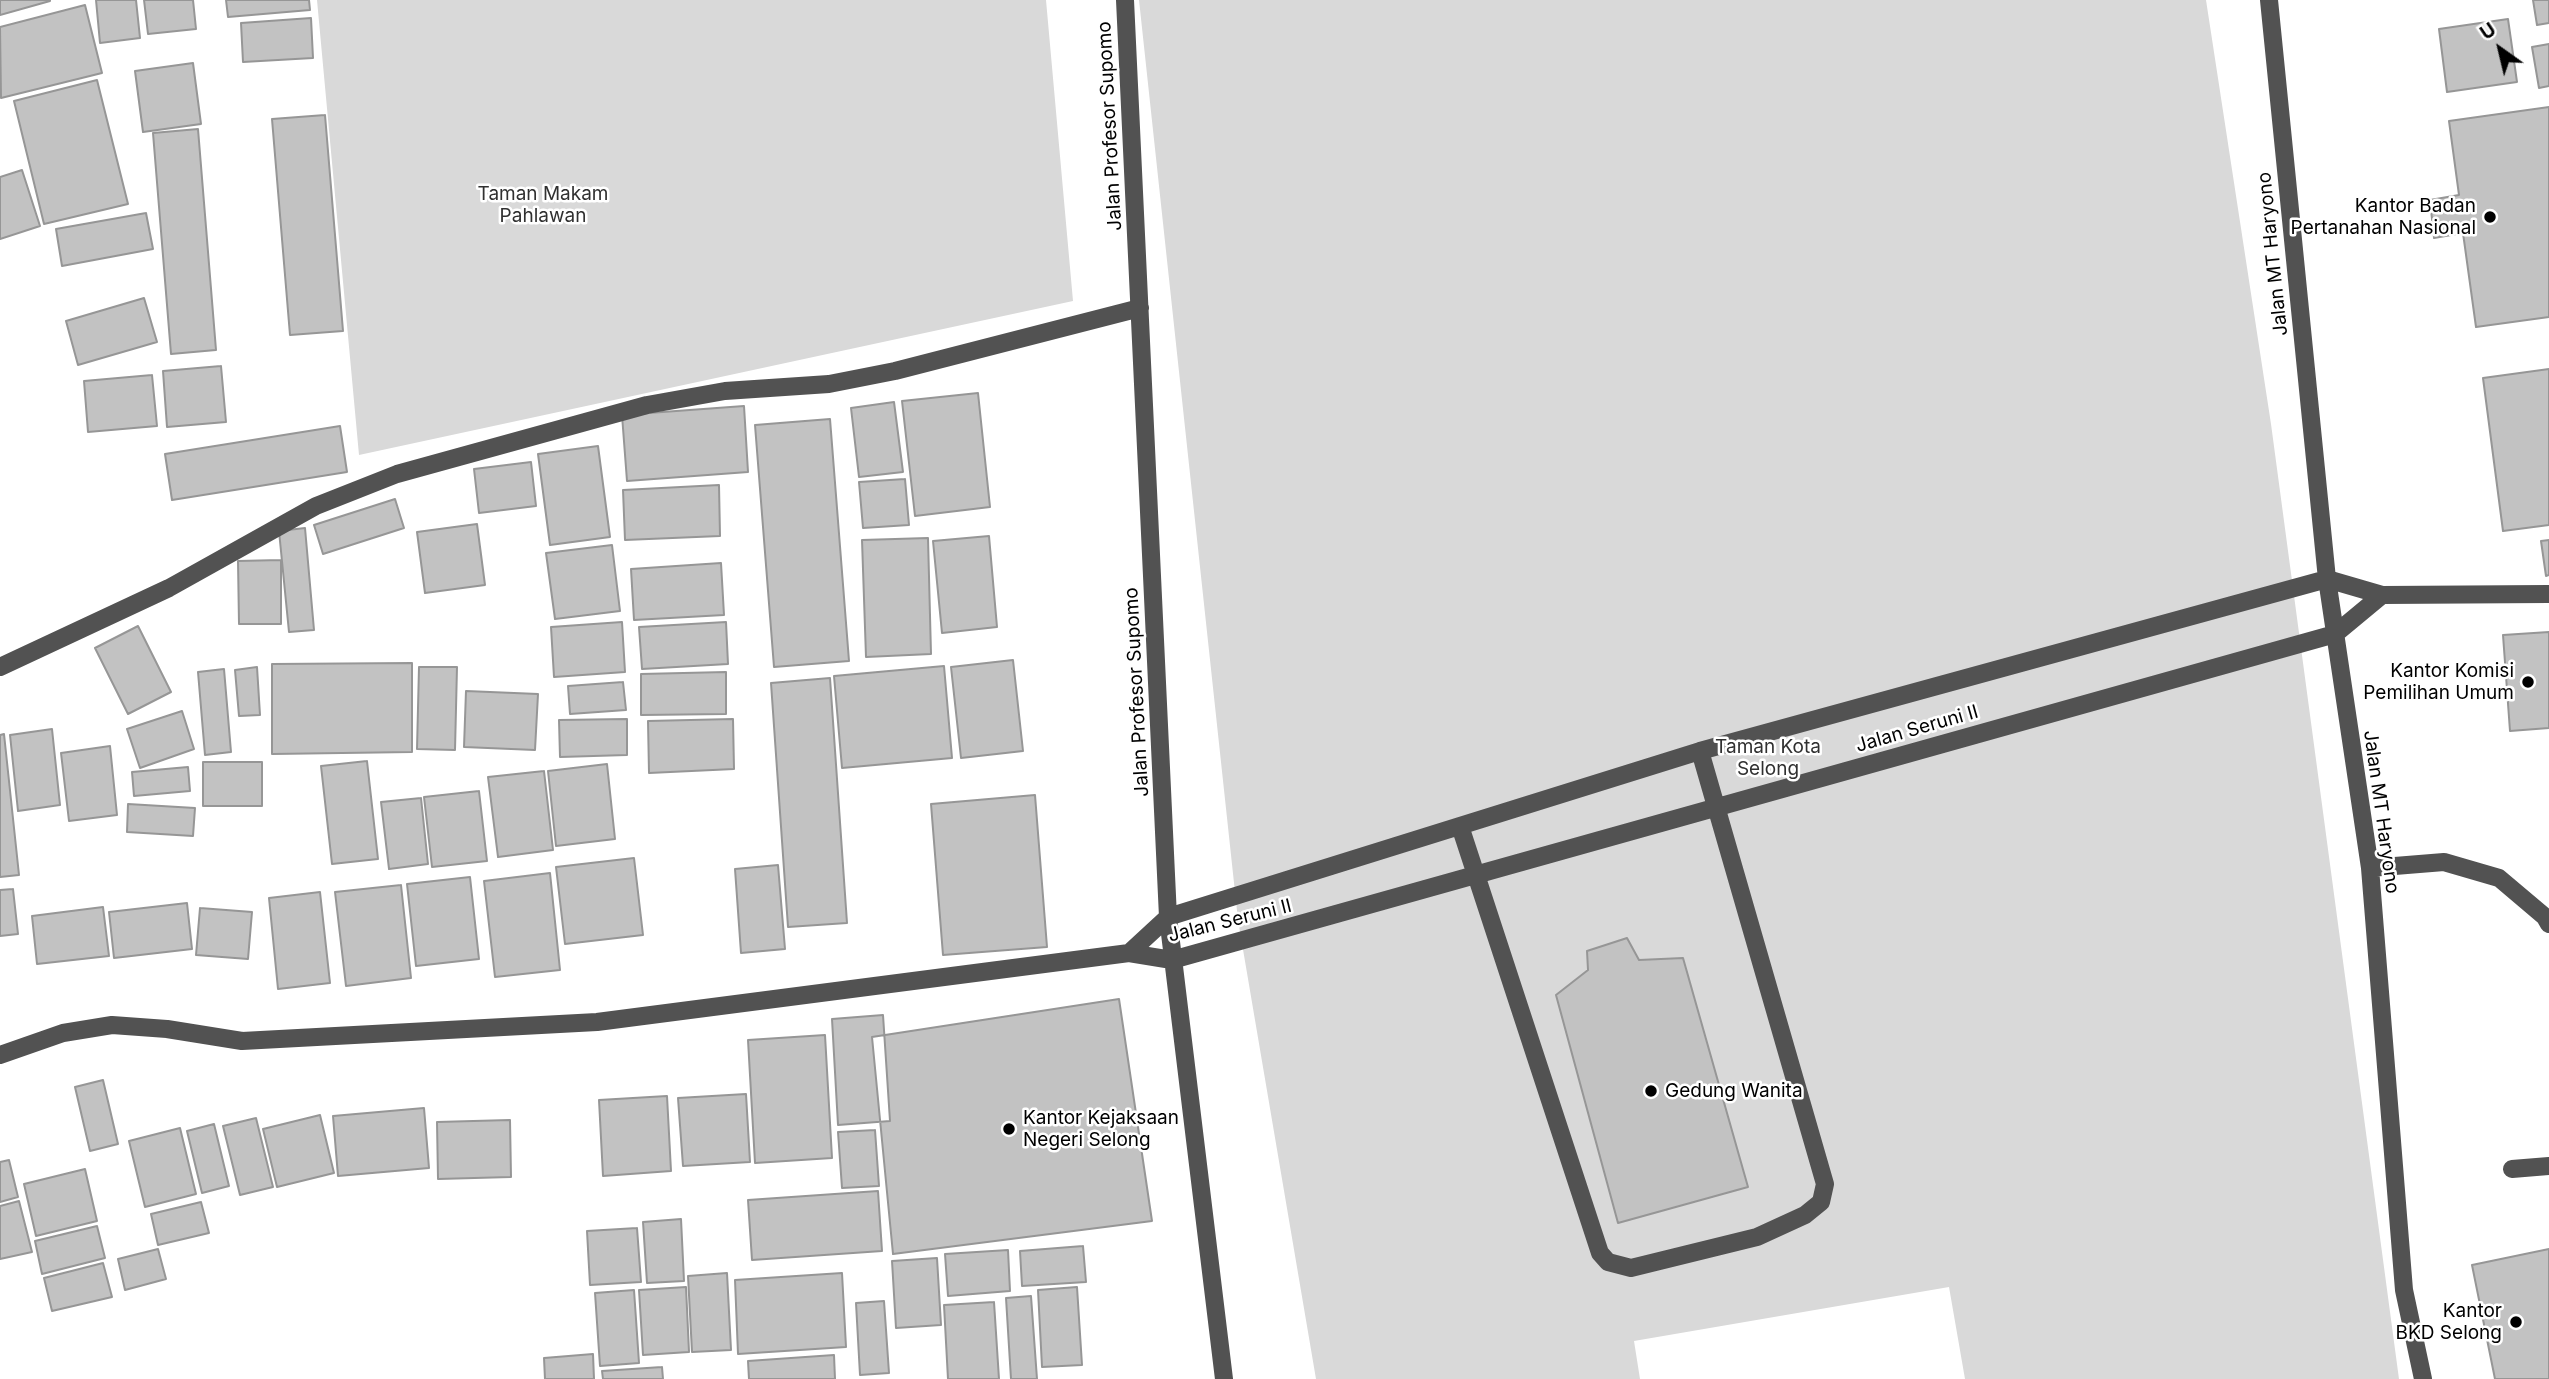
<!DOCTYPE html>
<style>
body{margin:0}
#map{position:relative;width:2549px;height:1379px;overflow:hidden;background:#fff;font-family:Inter,sans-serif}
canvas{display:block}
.north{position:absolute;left:2465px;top:14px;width:70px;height:70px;-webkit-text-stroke:5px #fff;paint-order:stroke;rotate:326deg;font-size:19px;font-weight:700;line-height:28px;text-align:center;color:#000}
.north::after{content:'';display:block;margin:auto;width:24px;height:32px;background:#000;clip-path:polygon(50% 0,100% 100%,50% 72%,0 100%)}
</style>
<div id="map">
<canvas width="2549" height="1379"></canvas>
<div class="north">U</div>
</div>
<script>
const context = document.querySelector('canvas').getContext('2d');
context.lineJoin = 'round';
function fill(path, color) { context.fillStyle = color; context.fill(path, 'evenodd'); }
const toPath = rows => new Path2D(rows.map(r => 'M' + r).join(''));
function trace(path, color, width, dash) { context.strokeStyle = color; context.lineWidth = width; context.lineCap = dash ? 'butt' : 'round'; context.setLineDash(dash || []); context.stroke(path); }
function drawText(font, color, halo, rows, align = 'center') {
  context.font = font + ' Inter,sans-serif'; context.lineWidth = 5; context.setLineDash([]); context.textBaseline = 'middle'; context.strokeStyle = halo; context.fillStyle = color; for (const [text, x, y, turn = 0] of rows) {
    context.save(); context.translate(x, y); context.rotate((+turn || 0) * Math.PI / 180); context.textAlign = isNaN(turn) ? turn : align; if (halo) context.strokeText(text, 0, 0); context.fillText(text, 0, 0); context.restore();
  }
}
fill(toPath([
 [317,0,1046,0,1073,301,359,455],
 [1139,0,2206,0,2271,424,2399,1379,1965,1379,1949,1287,1634,1341,1640,1379,1316,1379,1238,920]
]), '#d9d9d9');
const building = toPath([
 [0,0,50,0,50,1,0,15,0,0],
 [96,0,136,0,140,38,100,43,96,0],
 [144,0,193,0,196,29,148,34,144,0],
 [226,0,309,0,310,10,228,17,226,0],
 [2533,0,2549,0,2549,23,2537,25,2533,0],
 [85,5,102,73,1,98,0,27,85,5],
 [311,18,313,58,243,62,241,23,311,18],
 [2508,19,2517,82,2447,92,2439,29,2508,19],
 [2549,44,2549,86,2539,88,2532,47,2549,44],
 [193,63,201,124,143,132,135,71,193,63],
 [97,80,128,204,44,224,14,101,97,80],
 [2549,107,2549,317,2476,327,2463,233,2434,238,2430,200,2459,195,2449,121,2549,107],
 [325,115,343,331,290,335,272,119,325,115],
 [198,129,216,350,171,354,153,133,198,129],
 [22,170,40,226,0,239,0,177,22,170],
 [146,213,153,249,62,266,56,229,146,213],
 [144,298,157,342,78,365,66,321,144,298],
 [221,366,226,422,167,427,163,371,221,366],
 [2549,369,2549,525,2503,531,2483,378,2549,369],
 [152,375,157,426,88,432,84,381,152,375],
 [978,393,990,507,915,516,902,401,978,393],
 [894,402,903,472,859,477,851,408,894,402],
 [744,406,748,472,627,481,622,415,744,406],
 [830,419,849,661,774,667,755,425,830,419],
 [340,426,347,472,172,500,165,454,340,426],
 [598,446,610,537,550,545,538,454,598,446],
 [531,462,536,506,479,513,474,469,531,462],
 [905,479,909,525,863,528,859,482,905,479],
 [719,485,720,536,625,540,623,490,719,485],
 [395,499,404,528,323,554,314,525,395,499],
 [477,524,485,585,425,593,417,532,477,524],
 [305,528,314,630,289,632,279,531,305,528],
 [989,536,997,627,942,633,933,541,989,536],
 [928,538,931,654,866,657,862,540,928,538],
 [2549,540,2549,575,2546,576,2541,541,2549,540],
 [612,545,620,611,555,619,546,553,612,545],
 [281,560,281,624,239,624,238,561,281,560],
 [721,563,724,615,634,620,631,569,721,563],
 [622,622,625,672,554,677,551,627,622,622],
 [726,622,728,664,642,669,639,627,726,622],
 [138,626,171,692,128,714,95,648,138,626],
 [2549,632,2549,728,2510,731,2503,635,2549,632],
 [1013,660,1023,751,961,758,951,667,1013,660],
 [412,663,412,752,272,754,272,664,412,663],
 [944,666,952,758,842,768,834,676,944,666],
 [257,667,260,715,239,716,235,670,257,667],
 [419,667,457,667,455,750,417,749,419,667],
 [224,669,231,752,205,755,198,672,224,669],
 [726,672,726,714,641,715,641,674,726,672],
 [830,678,847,923,788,927,771,683,830,678],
 [623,682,626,710,570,714,568,686,623,682],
 [466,691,538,694,535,750,464,747,466,691],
 [182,711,194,749,140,768,127,729,182,711],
 [627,719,627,755,560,757,559,720,627,719],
 [733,719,734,769,649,773,648,721,733,719],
 [52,729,60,805,18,811,10,735,52,729],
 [4,734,19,875,0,877,0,735,4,734],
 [110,746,117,815,69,821,61,753,110,746],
 [367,761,378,859,332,864,321,766,367,761],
 [203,762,262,762,262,806,203,806,203,762],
 [607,764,615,839,556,846,548,771,607,764],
 [188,767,190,791,134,796,132,772,188,767],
 [544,771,553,850,498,857,488,777,544,771],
 [479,791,487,861,432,867,424,797,479,791],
 [1035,795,1047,947,943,955,931,804,1035,795],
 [421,798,428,864,389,869,381,802,421,798],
 [128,804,195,808,193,836,127,832,128,804],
 [634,858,643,935,565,944,556,867,634,858],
 [778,865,785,949,741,953,735,869,778,865],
 [550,873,560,970,495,977,484,881,550,873],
 [470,877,479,959,416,966,407,884,470,877],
 [401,885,411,978,346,986,335,892,401,885],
 [13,889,18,934,0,936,0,890,13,889],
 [320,892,330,983,278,989,269,898,320,892],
 [187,903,192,949,114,958,109,912,187,903],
 [103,907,109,956,37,964,32,916,103,907],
 [200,908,252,912,248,959,196,955,200,908],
 [1627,938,1639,960,1683,958,1748,1187,1618,1223,1556,995,1588,970,1587,951,1627,938],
 [1119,999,1152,1221,893,1254,872,1037,1119,999],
 [883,1015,890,1121,838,1125,832,1019,883,1015],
 [825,1035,832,1158,755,1163,748,1040,825,1035],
 [103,1080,118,1144,90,1151,75,1087,103,1080],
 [746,1094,750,1162,683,1166,678,1098,746,1094],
 [667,1096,671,1171,603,1176,599,1100,667,1096],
 [424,1108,429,1168,338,1176,333,1116,424,1108],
 [320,1115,334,1173,277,1187,263,1129,320,1115],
 [256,1118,273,1187,240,1195,223,1126,256,1118],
 [510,1120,511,1177,438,1179,437,1122,510,1120],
 [214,1124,229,1186,202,1193,187,1131,214,1124],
 [180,1128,196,1194,145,1207,129,1141,180,1128],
 [875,1130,879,1186,842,1188,838,1132,875,1130],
 [9,1160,18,1197,0,1202,0,1162,9,1160],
 [85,1169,97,1221,36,1236,24,1184,85,1169],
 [878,1191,882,1251,752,1260,748,1200,878,1191],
 [19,1201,32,1252,0,1259,0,1206,19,1201],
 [201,1202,209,1233,158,1245,151,1214,201,1202],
 [681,1219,684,1281,647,1283,643,1222,681,1219],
 [97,1226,105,1258,42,1274,35,1241,97,1226],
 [637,1228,641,1282,590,1285,587,1231,637,1228],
 [1083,1246,1086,1282,1022,1286,1020,1251,1083,1246],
 [158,1249,166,1279,125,1290,118,1259,158,1249],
 [2549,1249,2549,1379,2495,1379,2472,1265,2549,1249],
 [1008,1250,1010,1291,948,1296,945,1254,1008,1250],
 [937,1258,941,1325,896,1328,892,1261,937,1258],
 [103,1263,112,1297,52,1311,44,1278,103,1263],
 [727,1273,731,1350,692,1352,688,1276,727,1273],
 [842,1273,846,1347,738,1354,735,1280,842,1273],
 [686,1287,689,1352,643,1355,639,1290,686,1287],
 [1077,1287,1082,1365,1042,1367,1038,1290,1077,1287],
 [634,1290,639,1363,600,1366,595,1293,634,1290],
 [1031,1296,1037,1379,1011,1379,1006,1298,1031,1296],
 [884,1301,889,1373,860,1375,856,1303,884,1301],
 [994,1302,999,1379,948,1379,944,1305,994,1302],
 [593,1354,594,1379,545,1379,544,1358,593,1354],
 [834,1355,835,1379,749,1379,748,1361,834,1355],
 [662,1367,663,1379,603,1379,602,1371,662,1367]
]);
fill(building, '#c2c2c2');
trace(building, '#969696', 2);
trace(toPath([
 [1125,0,1168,917,1224,1379],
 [2269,0,2327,579,2370,868,2404,1290,2423,1379],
 [0,667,169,588,316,506,397,474,647,405,725,391,829,384,895,371,1140,308],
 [1460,826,1600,1253,1608,1262,1631,1268,1757,1237,1805,1215,1821,1202,1825,1184,1700,751],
 [2370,868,2444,862,2499,878,2545,917,2549,924],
 [1129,953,1168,917,1700,751,2327,579,2382,595,2549,594],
 [0,1055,63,1033,112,1025,167,1029,242,1041,597,1022,1129,953,1172,960,2335,634,2382,595],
 [2512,1169,2549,1166]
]), '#525252', 18);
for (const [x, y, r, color] of [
 [2490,217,7,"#000"],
 [2528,682,7,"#000"],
 [1651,1091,7,"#000"],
 [1009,1129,7,"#000"],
 [2516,1322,7,"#000"]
]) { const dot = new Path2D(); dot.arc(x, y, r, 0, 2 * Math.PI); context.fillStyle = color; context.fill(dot); trace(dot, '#fff', 2.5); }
drawText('19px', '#000', '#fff', [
 ["Jalan Profesor Supomo",1110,126,-93],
 ["Jalan MT Haryono",2273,254,-96],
 ["Jalan Profesor Supomo",1137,692,-93],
 ["Jalan Seruni II",1917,729,-16],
 ["Jalan MT Haryono",2381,812,82],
 ["Jalan Seruni II",1230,921,-14]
]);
drawText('19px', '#303030', '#fff', [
 ["Taman Makam",543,194],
 ["Pahlawan",543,216],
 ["Taman Kota",1768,747],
 ["Selong",1768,769]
]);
drawText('19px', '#000', '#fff', [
 ["Kantor Badan",2476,206],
 ["Pertanahan Nasional",2476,228],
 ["Kantor Komisi",2514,671],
 ["Pemilihan Umum",2514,693],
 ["Gedung Wanita",1665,1091,"left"],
 ["Kantor Kejaksaan",1023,1118,"left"],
 ["Negeri Selong",1023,1140,"left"],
 ["Kantor",2502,1311],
 ["BKD Selong",2502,1333]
], 'right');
</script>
